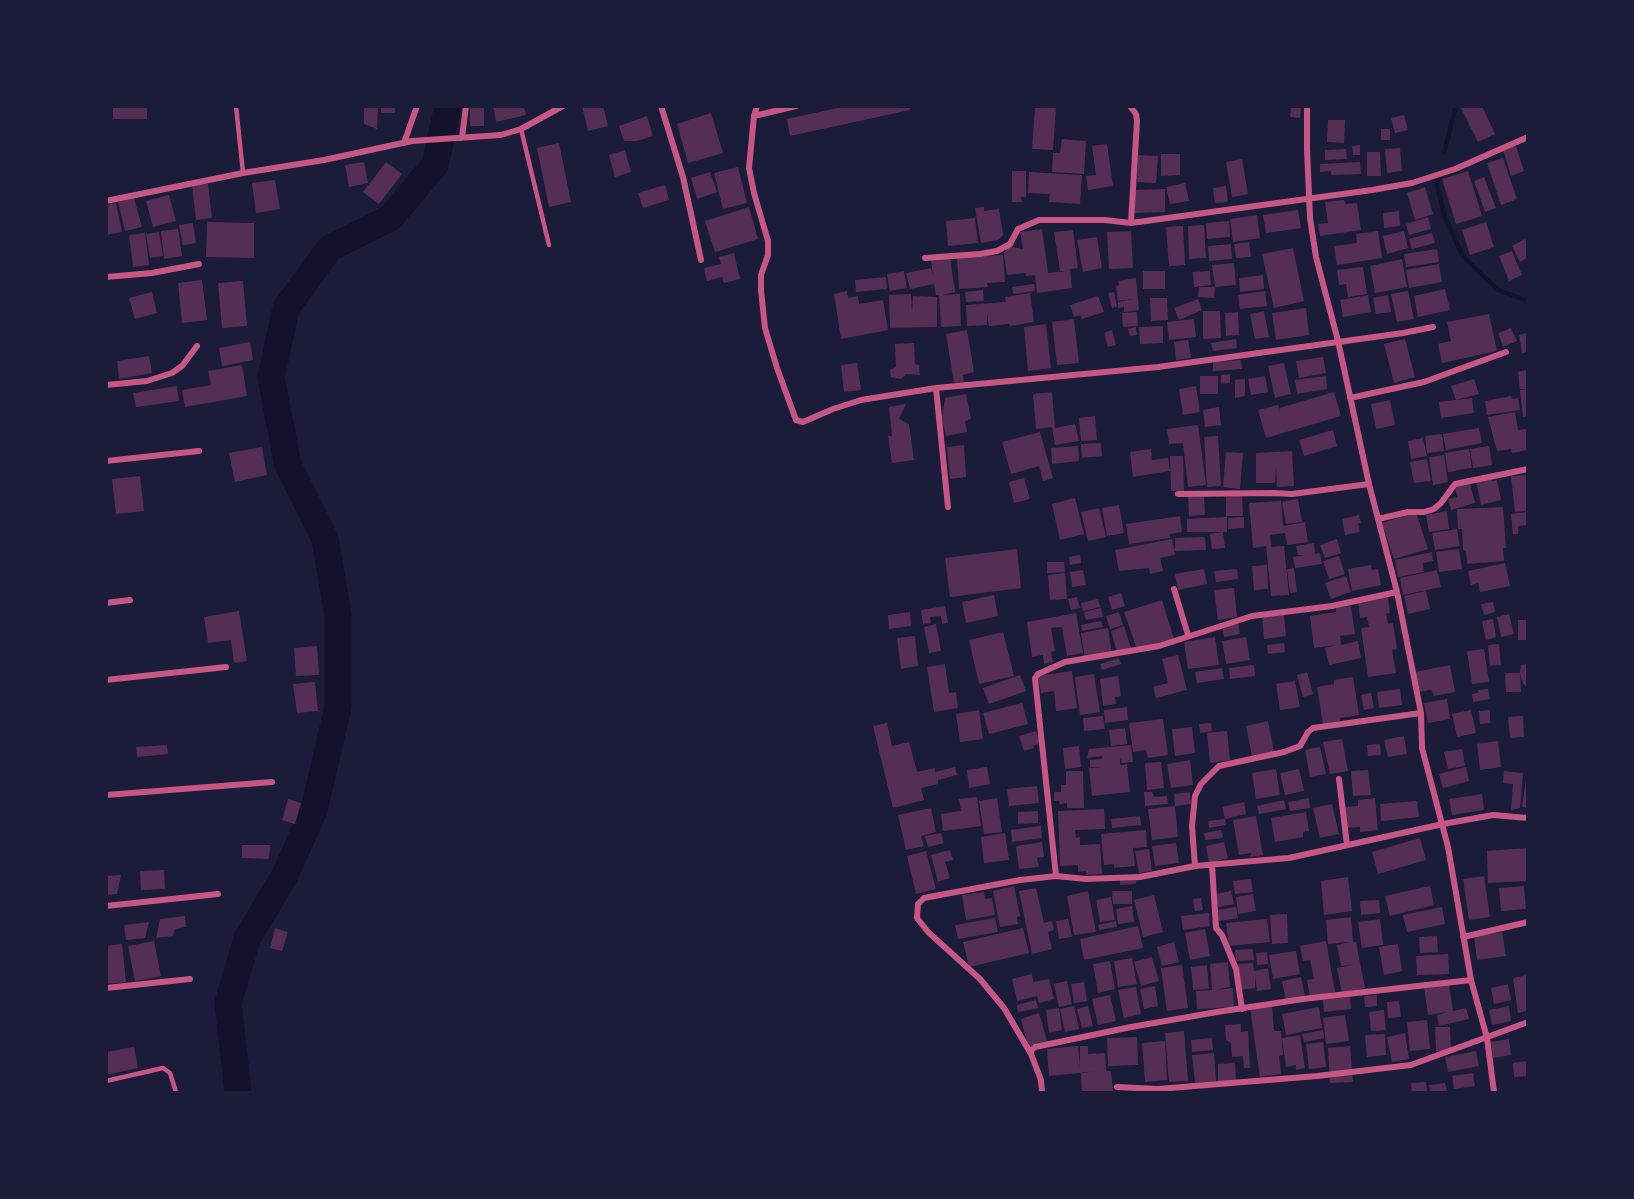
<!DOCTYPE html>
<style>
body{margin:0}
#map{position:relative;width:1634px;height:1199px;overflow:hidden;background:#1b1b3a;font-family:"Alegreya Sans",sans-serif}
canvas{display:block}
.frame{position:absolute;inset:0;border:108px solid #1b1b3a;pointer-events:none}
</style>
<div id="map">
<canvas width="1634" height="1199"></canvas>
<div class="frame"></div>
</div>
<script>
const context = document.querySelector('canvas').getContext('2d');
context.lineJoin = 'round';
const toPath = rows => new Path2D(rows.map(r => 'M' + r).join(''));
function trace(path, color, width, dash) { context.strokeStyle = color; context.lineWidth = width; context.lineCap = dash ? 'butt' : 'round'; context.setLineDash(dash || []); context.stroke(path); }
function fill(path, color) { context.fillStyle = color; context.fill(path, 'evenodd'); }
trace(toPath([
 [1444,153,1456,106],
 [1437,177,1437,186,1445,217,1462,255,1498,290,1528,301]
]), '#12122b', 4.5);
trace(toPath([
 [238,1092,228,1003,247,939,285,875,314,810,338,707,338,615,325,539,288,465,271,378,286,308,330,248,390,218,435,165,448,106]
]), '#12122b', 27);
fill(toPath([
 [113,106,147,108,147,119,113,119],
 [364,106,378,106,377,129,364,124],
 [381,106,395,106,395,113,381,113],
 [470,106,484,106,484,126,470,126],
 [493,106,524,106,526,115,496,122],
 [582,106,603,106,608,126,588,131],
 [847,106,909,106,910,110,790,136,787,119],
 [1291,106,1301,106,1300,118,1290,117],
 [1460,106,1482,106,1495,134,1478,142],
 [1035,107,1056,108,1053,150,1032,149],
 [711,113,723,153,688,163,677,124],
 [1404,115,1408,130,1395,133,1391,118],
 [647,116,653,136,637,141,624,141,619,126],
 [1328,120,1345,120,1344,143,1327,142],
 [1381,129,1390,129,1390,140,1381,140],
 [1062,139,1086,141,1084,174,1052,172,1053,153,1060,153],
 [559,143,571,202,549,207,537,148],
 [1107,144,1113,186,1088,190,1086,176,1096,175,1092,146],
 [1360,145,1360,155,1353,155,1352,146],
 [1516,146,1524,171,1511,176,1503,150],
 [1400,148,1402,171,1387,173,1385,149],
 [1346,149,1347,159,1325,160,1325,150],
 [625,150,631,172,615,177,609,155],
 [1367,152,1380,152,1381,176,1367,176],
 [1161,154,1180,154,1180,175,1161,176],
 [1138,155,1158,156,1156,183,1137,182],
 [1503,158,1517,199,1501,205,1487,163],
 [1242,159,1248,194,1232,197,1226,162],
 [364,162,368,183,349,187,345,165],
 [386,162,402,174,379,204,363,192],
 [1360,162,1361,174,1331,175,1331,171,1320,172,1320,164],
 [738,167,747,203,723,209,714,173],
 [1012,171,1026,171,1026,197,1021,197,1022,202,1012,202],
 [1468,171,1482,216,1456,224,1442,179],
 [710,172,717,192,697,199,691,178],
 [1029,172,1082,175,1080,204,1049,202,1050,194,1028,193],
 [1484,177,1496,208,1485,212,1474,181],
 [275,180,280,209,256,213,252,183],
 [1185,183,1189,201,1170,204,1166,187],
 [208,184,212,218,196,220,192,185],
 [665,185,669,200,643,208,638,193],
 [1226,186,1228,202,1215,203,1213,188],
 [1425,187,1433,214,1415,220,1407,193],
 [1165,189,1165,212,1135,213,1135,190],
 [169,195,176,221,153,227,146,201],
 [134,198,142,227,125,231,118,202],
 [1344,200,1345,204,1357,203,1361,230,1320,236,1318,224,1328,223,1325,202],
 [116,203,122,232,106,235,106,205],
 [749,207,758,239,715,252,705,221],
 [984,207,984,211,999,209,1003,235,998,240,981,243,975,208],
 [1298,210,1301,228,1266,233,1263,215],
 [1399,211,1400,226,1384,228,1383,213],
 [1257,215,1260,238,1233,242,1230,219],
 [1428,217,1431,229,1409,235,1406,224],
 [975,218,978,243,948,246,946,221],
 [1229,221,1230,237,1207,239,1206,223],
 [207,222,254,223,254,258,206,257],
 [1486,222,1494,247,1470,255,1462,230],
 [193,223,196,243,183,245,179,225],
 [1204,225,1206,258,1189,259,1188,226],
 [1183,226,1185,265,1169,266,1166,227],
 [178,229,182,256,164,259,161,231],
 [1042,229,1048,273,1067,271,1060,271,1054,232,1073,230,1078,268,1070,269,1072,288,1037,293,1035,275,1026,276,1026,273,1007,275,1004,255,1006,246,1023,249,1020,232],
 [1131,231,1133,268,1109,269,1107,232],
 [1378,231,1382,258,1337,265,1334,246,1357,243,1356,234],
 [1404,231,1408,248,1387,254,1383,236],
 [159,232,163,256,150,258,146,234],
 [145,233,149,265,133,267,129,235],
 [1432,233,1435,243,1412,249,1409,239],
 [1097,237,1102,268,1083,272,1077,240],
 [1525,239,1527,243,1527,258,1520,262,1512,246],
 [1249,242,1251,257,1236,258,1234,244],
 [1231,244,1232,259,1209,261,1208,246],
 [1293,248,1304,301,1274,308,1262,254],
 [1437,249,1439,262,1406,267,1404,254],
 [1512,251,1522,275,1509,281,1499,256],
 [734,253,740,279,724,283,722,277,707,281,704,268,721,264,719,257],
 [1003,255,1005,282,987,283,988,287,959,289,957,258],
 [950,257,955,292,942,295,960,294,961,326,941,327,939,295,936,295,934,284,910,289,906,273,931,268,933,276,931,260],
 [1402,259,1407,287,1375,293,1370,266],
 [1234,263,1236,285,1215,287,1214,298,1198,297,1199,287,1215,287,1212,265],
 [1439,264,1442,282,1409,288,1406,270],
 [1363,267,1367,294,1348,297,1346,284,1339,285,1337,270],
 [904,271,907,288,890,291,887,274],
 [1143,271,1165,271,1165,289,1143,289],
 [1210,271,1211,285,1194,287,1193,272],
 [1263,275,1264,289,1240,292,1239,278],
 [886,277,887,289,856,292,855,280],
 [1136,278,1139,310,1124,312,1124,307,1118,308,1118,302,1133,299,1118,301,1116,286,1119,285,1118,281],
 [202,280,207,320,182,323,178,283],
 [243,281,247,326,222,328,218,283],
 [1034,284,1035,291,1013,294,1012,287],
 [1445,289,1450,310,1418,317,1414,296],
 [983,290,984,301,966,302,965,292],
 [847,291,848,298,858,296,859,304,883,300,888,330,841,339,834,294],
 [1265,291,1267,306,1240,309,1238,295],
 [1408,291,1414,319,1397,322,1391,294],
 [152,292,157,313,135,319,129,298],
 [1114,292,1117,307,1112,308,1108,293],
 [1030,293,1034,322,1010,326,1009,324,989,326,987,312,987,325,967,326,966,305,1006,302,1005,297],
 [911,294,912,314,913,296,937,297,937,327,890,328,889,295],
 [1368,295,1371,312,1343,317,1340,300],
 [1388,295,1391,312,1376,314,1373,298],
 [1098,296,1104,312,1082,319,1080,315,1074,317,1070,305],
 [1150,298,1167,298,1168,320,1151,321],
 [1198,299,1202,310,1179,320,1174,308],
 [1306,308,1309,335,1276,340,1272,313],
 [1203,311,1220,311,1221,338,1203,339],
 [1264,311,1269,337,1255,339,1250,314],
 [1137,312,1138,326,1123,327,1122,313],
 [1238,312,1239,335,1226,336,1225,313],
 [1489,314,1497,351,1442,363,1438,344,1451,341,1447,322],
 [1074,319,1079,363,1057,365,1052,322],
 [1194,319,1196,337,1169,340,1167,322],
 [1046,324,1051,368,1028,371,1024,327],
 [1163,326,1163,343,1140,344,1139,327],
 [1136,327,1137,335,1130,336,1128,329],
 [1511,328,1517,341,1503,347,1498,333],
 [967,330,974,372,963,375,964,382,954,383,946,334],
 [1112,330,1116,345,1108,347,1104,333],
 [1527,333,1527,352,1522,353,1519,335],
 [1236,339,1237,348,1213,351,1211,343],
 [1405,339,1415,377,1394,383,1384,344],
 [1188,340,1191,358,1176,360,1174,342],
 [250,342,253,360,222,366,219,348],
 [914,343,915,364,919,365,920,375,906,374,901,379,891,377,890,370,896,367,895,344],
 [149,356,152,373,119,379,117,361],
 [1323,357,1326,373,1299,378,1296,361],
 [1241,360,1242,369,1213,371,1213,362],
 [857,363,861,390,844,392,841,365],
 [1284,363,1291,394,1275,398,1268,366],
 [242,365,247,396,185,407,182,390,211,385,208,371],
 [1527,370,1527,389,1520,389,1518,372],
 [1230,374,1230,383,1221,384,1221,375],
 [1200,376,1218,376,1218,394,1200,394],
 [1265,376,1268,392,1251,395,1248,379],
 [1326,376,1327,389,1297,394,1295,380],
 [1245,379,1245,396,1235,398,1235,380],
 [1474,379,1479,394,1456,400,1472,398,1474,413,1441,418,1439,402,1456,400,1451,386],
 [177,386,179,401,136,407,133,393],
 [1196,386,1200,412,1183,415,1179,389],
 [1527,389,1527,416,1523,417,1520,390],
 [1052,392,1055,428,1075,424,1079,441,1055,445,1052,427,1036,429,1033,394],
 [1334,392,1341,416,1266,438,1258,410,1278,405,1281,417,1279,408],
 [966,394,971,419,965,421,967,432,946,436,942,417,945,398],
 [1511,396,1512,399,1518,398,1520,410,1487,415,1485,401],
 [1390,400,1395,425,1376,429,1371,404],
 [906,404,899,419,909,424,914,460,892,463,888,436,892,436,889,407],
 [1219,407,1221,425,1205,427,1203,410],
 [1515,412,1518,430,1526,429,1527,450,1512,453,1511,449,1497,451,1488,417],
 [1095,416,1097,440,1081,441,1079,418],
 [1198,425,1206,485,1188,487,1183,443,1169,444,1167,429],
 [1479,428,1482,443,1446,450,1443,434],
 [1333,430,1337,446,1304,456,1299,440],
 [1040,432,1053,478,1043,481,1039,466,1011,474,1002,442],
 [1442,434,1444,451,1427,453,1425,436],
 [1218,436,1221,486,1207,487,1204,437],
 [1423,438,1427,456,1411,459,1408,441],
 [1101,443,1102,456,1082,458,1081,444],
 [964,445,966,477,950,479,947,447],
 [1078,446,1079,461,1052,464,1051,448],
 [1489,446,1492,465,1473,468,1470,449],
 [262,447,267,475,235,482,229,453],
 [1151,449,1152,460,1168,458,1170,471,1133,477,1130,452],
 [1469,449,1472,468,1456,470,1454,459,1456,471,1448,472,1445,453],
 [1292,451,1294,486,1277,487,1276,467,1275,483,1256,483,1256,453],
 [1226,452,1243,453,1240,489,1223,487],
 [1444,455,1448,482,1433,485,1429,457],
 [1170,456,1183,456,1184,491,1171,491],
 [1427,459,1431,481,1414,483,1410,462],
 [1527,475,1527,511,1515,512,1511,476],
 [140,476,144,511,116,514,112,479],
 [1491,477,1492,481,1497,480,1501,500,1481,505,1476,480],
 [1024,478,1030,499,1014,503,1009,482],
 [1470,483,1475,503,1451,510,1448,499,1457,497,1455,487],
 [1242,493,1243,516,1226,516,1226,494],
 [1188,496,1204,496,1205,515,1189,516],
 [1075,498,1084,534,1060,540,1052,504],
 [1298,499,1302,522,1286,524,1282,502],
 [1281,501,1283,526,1305,522,1308,542,1287,545,1285,533,1270,535,1271,547,1284,546,1289,595,1271,596,1266,546,1253,548,1249,503],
 [1119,505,1124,533,1107,536,1102,508],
 [1503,507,1506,548,1503,548,1504,561,1467,564,1466,551,1463,550,1462,529,1458,529,1457,509],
 [1099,508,1106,537,1088,541,1081,512],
 [1447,511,1449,529,1429,532,1426,515],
 [1416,512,1428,549,1394,559,1382,523],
 [1527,512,1527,525,1518,526,1518,534,1513,534,1511,514],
 [1359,515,1361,523,1358,523,1360,532,1345,535,1342,519],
 [1180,516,1182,532,1170,534,1170,538,1129,544,1126,524],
 [1227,517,1227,532,1187,532,1187,519],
 [1244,517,1244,528,1228,529,1228,518],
 [1457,529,1460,546,1435,550,1432,533],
 [1223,532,1225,548,1212,549,1210,534],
 [1205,537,1206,550,1175,551,1175,538],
 [1172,539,1175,555,1160,558,1163,571,1150,574,1149,568,1119,571,1115,550],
 [1337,539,1341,553,1325,558,1320,545],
 [1314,543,1315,554,1320,553,1322,564,1295,568,1293,557,1306,555,1298,555,1296,546],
 [1017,549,1021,588,950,597,945,558],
 [1459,549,1462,569,1439,572,1436,552],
 [1432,552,1433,561,1423,563,1424,572,1398,577,1395,560],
 [1080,555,1081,563,1070,565,1069,557],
 [1339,556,1345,574,1329,579,1323,561],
 [1047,562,1064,562,1065,572,1047,573],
 [1505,563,1510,586,1480,592,1478,583,1471,585,1468,571],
 [1267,565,1268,589,1254,590,1252,566],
 [1371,565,1372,570,1378,569,1381,585,1352,591,1348,569],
 [1294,568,1297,592,1290,593,1287,569],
 [1204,569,1207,584,1178,590,1175,574],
 [1237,569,1238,579,1216,582,1214,571],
 [1083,570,1086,585,1072,587,1070,572],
 [1437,570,1441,587,1403,595,1400,578],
 [1065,573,1067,599,1050,600,1048,575],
 [1346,576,1351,592,1331,599,1325,583],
 [1234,588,1237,617,1218,620,1214,590],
 [1426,591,1430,609,1408,614,1404,596],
 [1121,593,1125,606,1112,610,1108,597],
 [994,595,998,616,966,623,962,602],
 [1077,597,1080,608,1071,610,1068,599],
 [1388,597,1390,613,1386,614,1388,624,1393,623,1397,649,1392,650,1396,673,1368,677,1361,628,1369,627,1367,617,1360,618,1358,602],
 [1098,599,1100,607,1083,611,1081,603],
 [1162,600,1174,639,1137,649,1124,612],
 [1493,602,1495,612,1484,615,1481,604],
 [945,606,948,623,942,624,941,616,930,617,931,623,923,624,921,610],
 [1351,606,1355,634,1340,636,1341,645,1358,641,1361,658,1329,665,1325,648,1336,645,1314,648,1310,616,1336,612,1336,608],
 [1101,608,1103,617,1086,620,1084,612],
 [239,611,247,661,234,663,231,640,208,643,204,617],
 [910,612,911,626,889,629,888,615],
 [1119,612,1123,625,1110,629,1106,616],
 [1076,613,1083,653,1067,656,1062,627,1051,628,1055,651,1051,652,1053,662,1044,664,1043,655,1032,657,1027,622],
 [1509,614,1514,634,1501,637,1497,617],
 [1284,615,1286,636,1264,639,1262,617],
 [1493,619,1496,637,1486,640,1482,621],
 [1518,620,1527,620,1527,640,1518,640],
 [1101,621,1103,627,1082,631,1081,625],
 [1238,623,1240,634,1224,637,1222,626],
 [936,624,941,651,929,653,924,627],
 [1124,626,1131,648,1117,652,1111,631],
 [1108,628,1112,655,1085,659,1081,633],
 [1003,632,1014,676,979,684,969,640],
 [915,636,918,666,901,669,897,638],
 [1215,637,1219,665,1188,669,1184,642],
 [1246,637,1250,660,1226,664,1222,641],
 [1284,643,1285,652,1268,654,1267,645],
 [1499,644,1501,665,1490,666,1488,645],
 [317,646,319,675,296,676,294,648],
 [1484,649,1489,682,1472,684,1467,651],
 [1178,655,1187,690,1156,698,1153,687,1168,683,1162,659],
 [1119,658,1121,664,1102,670,1100,664],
 [945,664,949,693,956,692,958,708,934,712,927,667],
 [1527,664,1527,688,1523,683,1520,673,1521,665],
 [1254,665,1255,676,1230,679,1229,668],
 [1450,665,1455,692,1434,696,1431,690,1419,692,1415,672],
 [1222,668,1224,679,1197,683,1195,672],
 [1072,671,1077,708,1056,711,1054,691,1041,693,1038,676],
 [1307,672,1313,694,1303,697,1297,675],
 [1505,673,1520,673,1521,692,1506,692],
 [1094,674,1100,712,1080,715,1075,677],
 [1020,675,1026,691,989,704,983,688],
 [1118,676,1121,696,1115,697,1116,704,1103,706,1100,679],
 [1353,677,1359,715,1340,718,1340,721,1323,724,1317,687,1334,684,1334,680],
 [1295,681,1300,707,1280,710,1276,684],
 [315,682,318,711,297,713,293,684],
 [1400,689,1402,705,1379,708,1377,692],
 [1488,689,1490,699,1473,702,1472,694,1478,693,1478,690],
 [1371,693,1374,708,1364,710,1361,695],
 [1447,699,1450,719,1428,723,1424,703],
 [1022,703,1028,724,989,734,983,713],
 [1127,707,1128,720,1105,723,1104,710],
 [979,710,983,739,960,742,956,714],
 [1471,710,1476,733,1457,737,1452,714],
 [1490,710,1490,723,1480,724,1479,711],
 [1103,716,1105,729,1084,731,1083,718],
 [1523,716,1524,737,1510,738,1508,717],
 [1163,719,1168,755,1148,758,1146,750,1133,752,1129,723],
 [1268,721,1274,752,1252,756,1246,726],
 [887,723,892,746,909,742,917,772,935,768,935,772,955,767,957,775,938,780,938,784,921,788,924,800,893,808,873,726],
 [1211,723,1212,731,1200,733,1199,724],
 [1192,727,1195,753,1175,756,1172,729],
 [1125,728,1127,744,1111,746,1109,730],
 [1036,731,1040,743,1033,746,1034,748,1024,751,1019,736],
 [1227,731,1230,760,1210,763,1207,733],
 [1404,736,1407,754,1388,757,1384,740],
 [1342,739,1348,771,1330,774,1323,742],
 [1498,741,1501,767,1480,770,1477,744],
 [1380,744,1381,755,1368,756,1367,745],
 [167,745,168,754,137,757,136,747],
 [1131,745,1133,762,1122,763,1120,758,1120,765,1127,764,1130,792,1092,796,1089,768,1101,767,1090,767,1090,760,1102,759,1102,756,1087,758,1089,749],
 [1079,746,1081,767,1065,769,1063,748],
 [1320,747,1326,774,1310,777,1305,750],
 [1462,749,1465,766,1448,769,1444,752],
 [1190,760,1193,785,1171,788,1167,764],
 [1161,762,1164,788,1147,790,1145,763],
 [987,767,990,784,969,788,967,770],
 [1466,767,1469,781,1443,788,1439,774],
 [1276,769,1280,795,1256,799,1252,773],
 [1299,769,1304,791,1285,795,1280,773],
 [1368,770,1371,795,1353,796,1351,771],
 [1066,771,1083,771,1084,808,1067,808,1067,803,1060,804,1059,801,1054,801,1054,792,1061,792,1061,785,1066,785],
 [1504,771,1523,773,1520,808,1511,810,1513,784,1503,783],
 [1526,780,1527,781,1527,808,1522,807],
 [1037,786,1039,803,1009,806,1007,789],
 [1144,792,1152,792,1154,797,1167,796,1168,804,1145,806],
 [1190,792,1191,804,1175,806,1178,837,1152,840,1148,809,1175,806,1174,794],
 [1482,794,1484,810,1452,815,1449,799],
 [977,797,981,826,943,831,941,814,961,811,959,799],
 [997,798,1002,832,984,834,979,801],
 [1309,798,1310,808,1290,811,1288,802],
 [1375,798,1378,830,1360,832,1360,827,1346,828,1345,807,1358,806,1358,800],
 [288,799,301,803,295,824,282,820],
 [1284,800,1286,809,1259,814,1257,806],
 [1417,801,1419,817,1381,821,1380,804],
 [1244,802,1246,814,1225,819,1222,807],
 [1332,804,1339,834,1320,838,1313,808],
 [931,808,936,832,921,836,924,846,906,850,898,815],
 [1104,809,1105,829,1075,830,1076,838,1080,837,1080,845,1100,844,1102,874,1086,875,1086,871,1078,872,1078,865,1060,866,1058,811],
 [1038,811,1038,823,1018,824,1018,812],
 [1306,812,1309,831,1303,832,1303,837,1275,842,1271,818],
 [1140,816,1141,825,1112,828,1111,819],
 [1256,816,1263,855,1250,857,1251,853,1239,855,1233,820],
 [1225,819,1226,825,1209,828,1208,821],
 [1041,826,1042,838,1012,842,1011,830],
 [1146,830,1147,847,1133,848,1135,866,1114,868,1114,864,1104,865,1101,834],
 [1221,830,1223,838,1205,840,1204,833],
 [941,833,944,843,928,847,925,836],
 [1005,833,1009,860,984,863,981,837],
 [1420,838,1426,860,1378,874,1372,852],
 [1042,842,1044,857,1037,858,1039,867,1019,869,1016,846],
 [1224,842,1228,858,1209,863,1206,846],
 [1176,843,1179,863,1155,866,1152,846],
 [242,845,270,845,269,859,242,858],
 [1527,848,1527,881,1488,883,1487,851],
 [1149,849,1152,871,1139,873,1135,851],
 [950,850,953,860,945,862,950,878,938,882,931,855],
 [926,851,936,889,916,894,907,856],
 [164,870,165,889,141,890,140,871],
 [121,875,117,894,106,895,106,876],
 [1484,876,1490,917,1469,920,1463,879],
 [1348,877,1352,911,1324,915,1321,881],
 [1251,879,1253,892,1235,894,1233,881],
 [1136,880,1136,884,1120,885,1120,881],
 [1014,886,1020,916,1017,917,1018,924,1000,927,993,891],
 [1430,886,1434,905,1390,916,1385,896],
 [1524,886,1526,909,1501,911,1499,888],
 [1036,888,1044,923,1052,921,1054,930,1048,932,1052,949,1032,954,1019,891],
 [1088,891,1096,932,1074,935,1067,896],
 [1112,891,1132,891,1132,904,1113,904],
 [1231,891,1234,904,1218,907,1216,894],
 [984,892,985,899,992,898,995,915,966,920,962,895],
 [1253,894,1256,911,1238,914,1236,897],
 [1154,895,1163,932,1143,937,1134,900],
 [1111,897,1115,920,1100,922,1096,900],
 [1201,898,1203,910,1195,911,1193,899],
 [1379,900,1380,913,1361,915,1360,901],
 [1132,906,1134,922,1118,924,1116,909],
 [1236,907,1238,918,1219,921,1218,910],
 [1442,907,1445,924,1407,932,1403,915],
 [1209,913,1210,926,1183,930,1181,916],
 [1287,914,1288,943,1272,944,1270,915],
 [185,916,186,927,175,929,173,936,156,938,160,919],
 [1351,917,1353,942,1356,942,1365,988,1342,993,1337,968,1353,965,1341,966,1337,945,1350,942,1328,944,1326,920],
 [995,918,998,932,958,939,955,925],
 [1068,919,1072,937,1059,939,1056,921],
 [1267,919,1270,942,1229,946,1226,923],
 [1380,919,1383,945,1362,948,1358,922],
 [1116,921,1117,927,1099,930,1098,925],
 [149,922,145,938,126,940,124,925],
 [1138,926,1143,948,1084,960,1080,939],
 [275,928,288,932,282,951,270,948],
 [1023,928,1029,953,969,967,963,942],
 [1205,929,1210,956,1190,960,1185,933],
 [1502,932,1506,956,1477,960,1474,936],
 [1437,936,1438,952,1420,953,1419,937],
 [154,941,161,976,135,981,128,946],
 [1326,941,1335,992,1310,997,1307,980,1314,979,1310,960,1303,961,1300,946],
 [1174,942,1179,962,1162,966,1157,947],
 [122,944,126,982,106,984,106,946],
 [1398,944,1402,971,1384,975,1379,947],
 [1253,949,1254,960,1236,961,1235,950],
 [1296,951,1300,974,1273,979,1269,955],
 [1267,952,1268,964,1257,965,1256,953],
 [1448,954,1449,974,1417,975,1416,956],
 [1152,957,1159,981,1141,986,1134,962],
 [1132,958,1137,984,1118,987,1114,961],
 [1110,961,1115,989,1098,993,1093,964],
 [1228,962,1230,987,1215,990,1233,988,1234,1007,1197,1009,1196,991,1212,990,1210,964],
 [1253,963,1254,971,1268,968,1271,989,1257,991,1255,974,1255,988,1240,990,1237,964],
 [1182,965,1188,1008,1167,1011,1161,968],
 [1207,965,1209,989,1193,990,1191,967],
 [1032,974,1033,982,1049,979,1054,999,1039,1003,1037,996,1017,1001,1012,979],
 [1527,975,1527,1011,1518,1013,1513,978],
 [1301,977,1305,997,1286,1000,1282,981],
 [1067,981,1072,1004,1059,1007,1054,984],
 [1084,982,1087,1001,1074,1003,1071,984],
 [1449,984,1453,1011,1466,1008,1469,1019,1439,1026,1437,1015,1447,1012,1428,1015,1424,987],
 [1508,984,1511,1000,1494,1004,1491,988],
 [1155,986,1158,1006,1144,1009,1140,989],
 [1136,987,1141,1014,1124,1018,1118,990],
 [1110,995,1116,1021,1098,1025,1092,999],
 [1377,995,1377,1006,1365,1007,1364,996],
 [1350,997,1351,1009,1324,1012,1323,1000],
 [1036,1000,1038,1008,1018,1012,1017,1005],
 [1399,1001,1401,1017,1388,1018,1387,1002],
 [1074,1006,1079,1029,1065,1032,1060,1009],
 [1088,1006,1093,1026,1082,1028,1077,1009],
 [1272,1006,1274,1031,1281,1031,1283,1055,1279,1056,1281,1074,1260,1077,1250,1008],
 [1509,1006,1511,1021,1492,1025,1489,1010],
 [1319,1007,1322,1028,1286,1035,1282,1014],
 [1059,1008,1062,1030,1049,1033,1046,1010],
 [1384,1010,1386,1030,1371,1031,1369,1012],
 [1039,1013,1047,1041,1028,1046,1021,1019],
 [1345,1015,1349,1041,1326,1044,1323,1018],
 [1427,1020,1430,1049,1410,1051,1407,1022],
 [1241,1024,1241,1032,1248,1031,1250,1068,1244,1068,1243,1056,1232,1057,1231,1043,1226,1040,1225,1025],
 [1435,1027,1450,1027,1451,1051,1436,1051],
 [1323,1030,1324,1038,1304,1042,1302,1034],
 [1184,1031,1188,1081,1169,1082,1165,1033],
 [1405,1033,1409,1059,1392,1062,1387,1037],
 [1385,1034,1386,1055,1367,1057,1365,1035],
 [1300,1035,1305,1068,1296,1070,1296,1065,1286,1067,1282,1038],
 [1137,1037,1138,1065,1108,1066,1107,1038],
 [1212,1038,1213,1050,1192,1052,1191,1040],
 [1509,1039,1511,1055,1493,1058,1491,1042],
 [1165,1041,1167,1080,1145,1082,1142,1043],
 [1323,1042,1326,1067,1309,1069,1306,1044],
 [1078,1046,1080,1067,1080,1046,1088,1046,1088,1054,1105,1053,1106,1071,1111,1071,1113,1092,1082,1092,1081,1073,1099,1071,1049,1076,1047,1049],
 [1350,1046,1353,1082,1330,1083,1328,1048],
 [134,1047,138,1068,106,1075,106,1052],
 [1476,1051,1479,1066,1448,1072,1445,1057],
 [1214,1053,1216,1081,1195,1083,1192,1055],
 [1527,1061,1527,1076,1514,1077,1513,1063],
 [1235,1063,1236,1082,1218,1083,1218,1064],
 [1473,1073,1475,1086,1454,1089,1452,1076],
 [1426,1082,1427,1092,1412,1092,1411,1083],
 [1445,1083,1447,1092,1430,1092,1429,1085]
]), '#542f53');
trace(toPath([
 [236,106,243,173],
 [521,129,549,245],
 [106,1081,163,1068,170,1073,176,1092]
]), '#c65784', 4.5);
trace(toPath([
 [661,106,683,177,701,260],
 [757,106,754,116,749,168,754,193,768,241,768,255,761,275,761,290,765,328,777,368,796,420,803,422,833,409,861,400,936,388,1158,367,1403,333,1433,327],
 [1130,106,1136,114,1137,121,1131,223],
 [1307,106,1307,149,1310,218,1316,257,1338,341,1369,484,1397,592,1421,713,1422,748,1448,847,1471,980,1487,1038,1494,1092],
 [754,116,796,106],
 [462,138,466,106],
 [404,143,417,106],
 [106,201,243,173,324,160,412,141,501,135,521,129,563,106],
 [925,258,980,254,997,251,1010,244,1018,229,1039,220,1105,220,1131,223,1372,190,1412,183,1455,169,1528,137],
 [106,277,152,273,199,264],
 [106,385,147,381,172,373,182,366,197,346],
 [936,388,948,507],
 [1350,398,1424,382,1506,352],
 [106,461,199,451],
 [1178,494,1274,493,1292,494,1369,484],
 [1378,519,1408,512,1424,512,1434,509,1441,503,1455,484,1528,469],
 [1174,589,1188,635],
 [106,603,130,600],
 [106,680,226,667],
 [1339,779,1347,845],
 [106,795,272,782],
 [1212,865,1216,928,1222,935,1236,969,1242,1009],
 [1195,866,1192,826,1195,796,1201,784,1219,766,1284,752,1300,746,1308,732,1313,728,1421,713],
 [1056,876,1035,678,1038,674,1065,662,1159,646,1252,616,1332,606,1397,592],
 [106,906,218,894],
 [1463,937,1528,922],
 [106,988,190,979],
 [1031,1054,1004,1008,980,979,928,932,917,918,918,904,924,898,1020,880,1056,876,1086,879,1140,877,1195,866,1289,858,1443,824,1493,815,1528,818],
 [1117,1087,1158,1089,1317,1076,1411,1065,1528,1022],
 [1042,1092,1041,1080,1031,1054,1031,1051,1035,1047,1131,1027,1217,1012,1303,999,1471,980]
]), '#c65784', 6);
</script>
